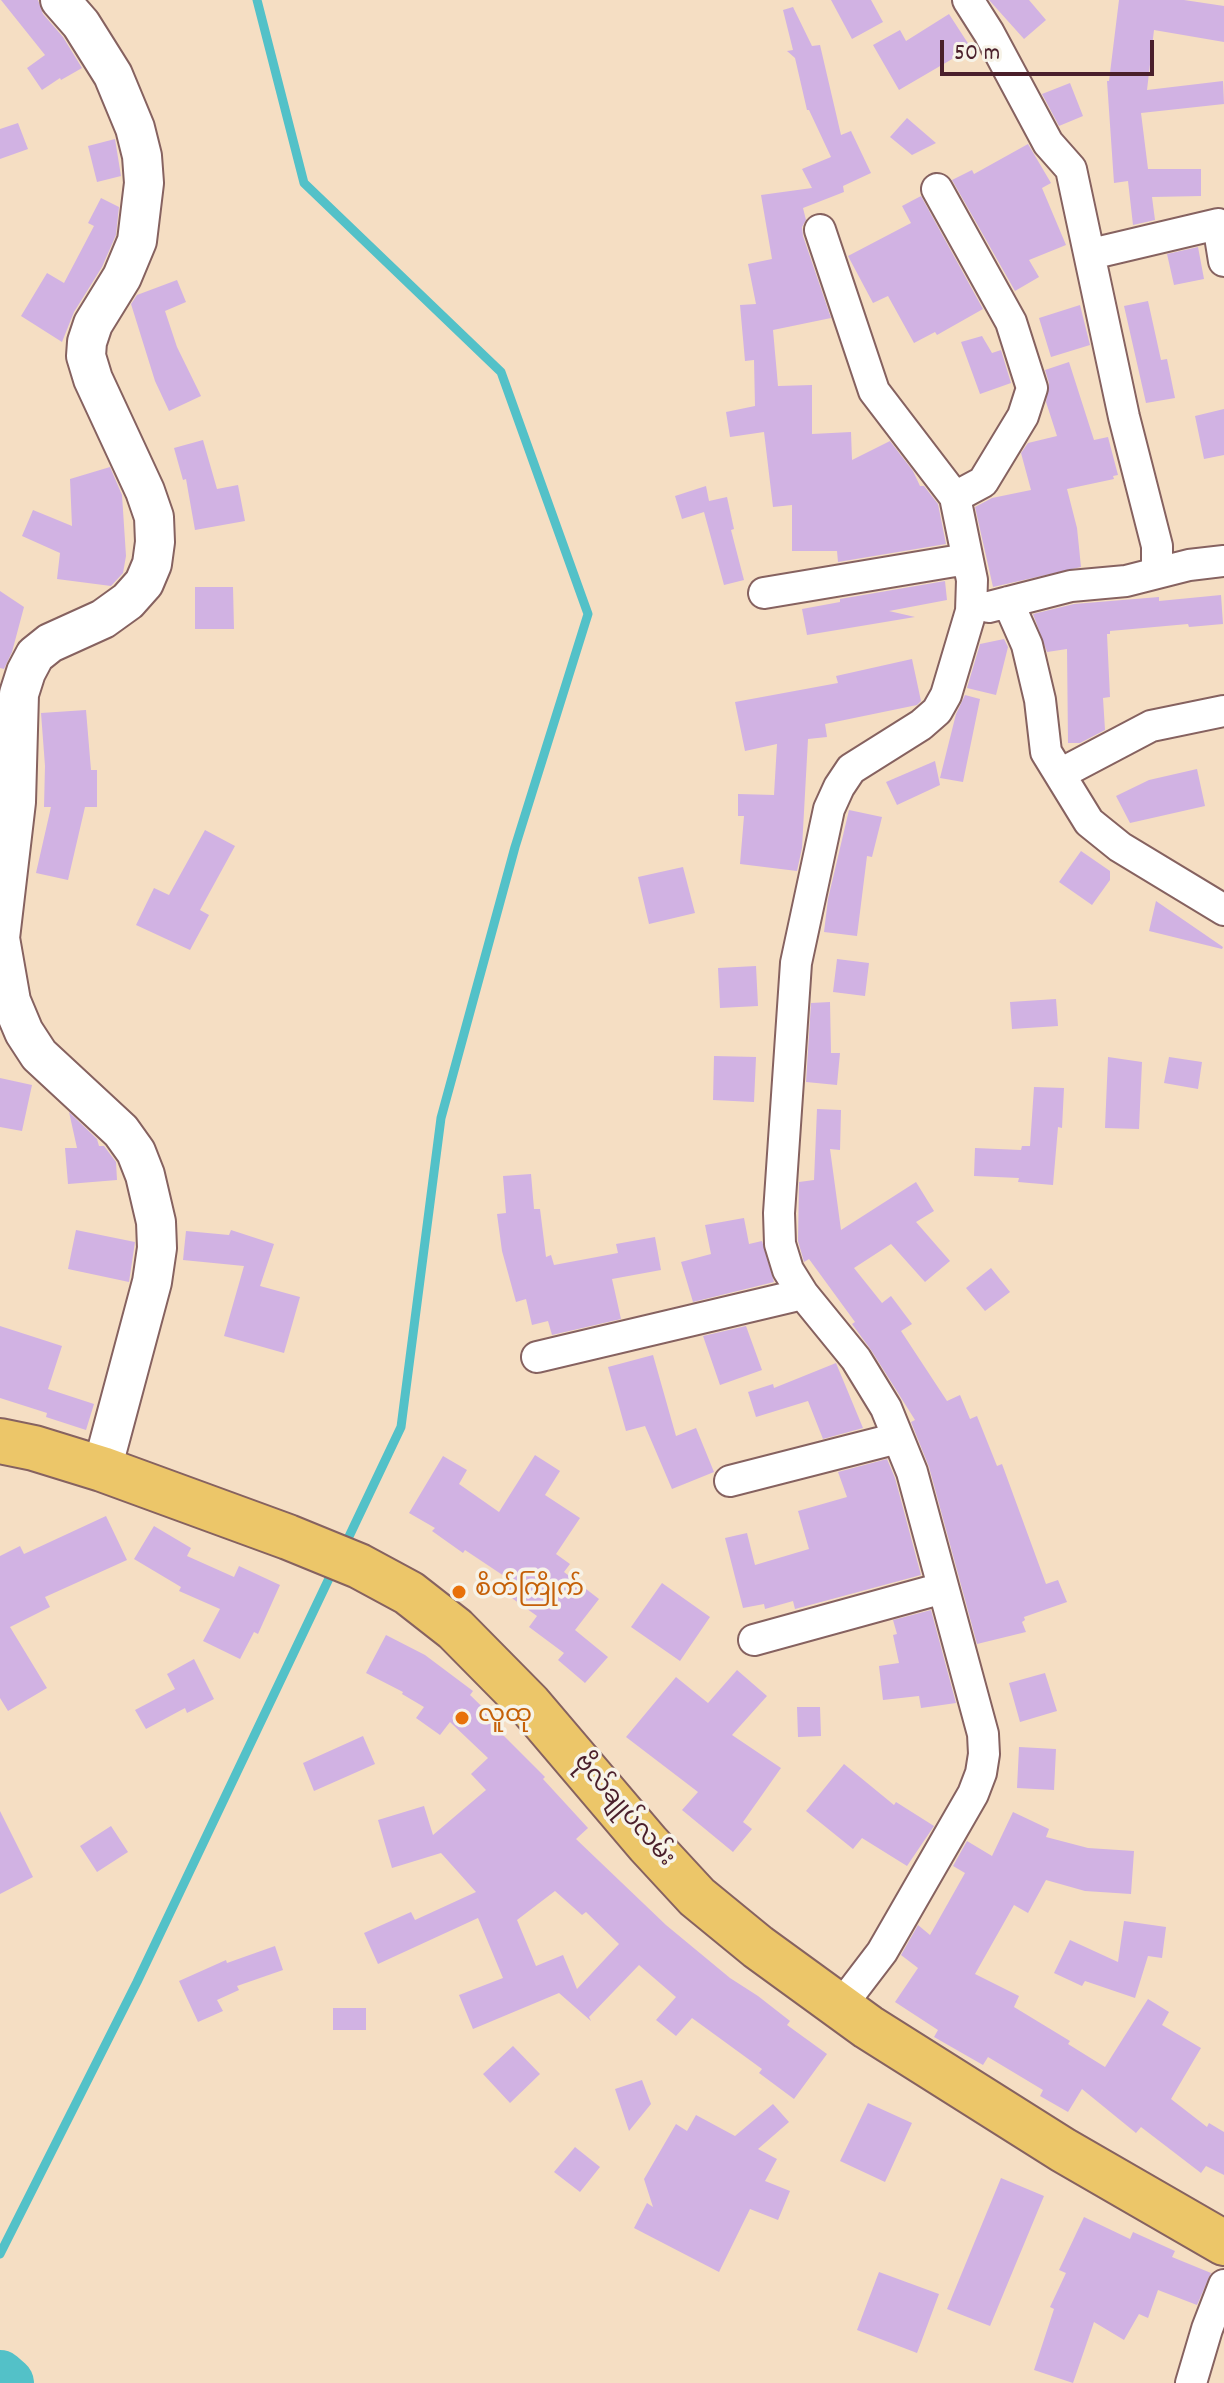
<!DOCTYPE html>
<meta charset="utf-8">
<style>
body{margin:0}
#map{position:relative;width:1224px;height:2383px;overflow:hidden;background:#f5dec3;font-family:Dekko,sans-serif}
canvas{display:block}
.scale{position:absolute;left:940px;top:40px;width:214px;height:36px;box-sizing:border-box;border:4px solid #4a1f2b;border-top:0;padding-left:10px;font-size:24px;line-height:28px;white-space:nowrap;color:#4a1f2b;-webkit-text-stroke:6px #f7f3e8;paint-order:stroke}
</style>
<div id="map">
<canvas width="1224" height="2383"></canvas>
<div class="scale">50 m</div>
</div>
<script>
const context = document.querySelector('canvas').getContext('2d');
context.lineJoin = 'round';
const toPath = rows => new Path2D(rows.map(r => 'M' + r).join(''));
function trace(path, color, width, dash) { context.strokeStyle = color; context.lineWidth = width; context.lineCap = dash ? 'butt' : 'round'; context.setLineDash(dash || []); context.stroke(path); }
function fill(path, color) { context.fillStyle = color; context.fill(path, 'evenodd'); }
function drawText(font, color, halo, rows, align = 'center') {
  context.font = font + ' Dekko,"Noto Sans Myanmar",sans-serif'; context.lineWidth = 7; context.setLineDash([]); context.textBaseline = 'middle'; context.strokeStyle = halo; context.fillStyle = color; for (const [text, x, y, turn = 0] of rows) {
    context.save(); context.translate(x, y); context.rotate((+turn || 0) * Math.PI / 180); context.textAlign = isNaN(turn) ? turn : align; if (halo) context.strokeText(text, 0, 0); context.fillText(text, 0, 0); context.restore();
  }
}
trace(toPath([
 [257,0,304,183,501,372,588,614,515,847,441,1118,401,1427,344,1547],
 [0,2254,137,1982,334,1568]
]), '#53c1c8', 9);
trace(toPath([
 [0,2376,8,2383]
]), '#53c1c8', 52);
fill(toPath([
 [1,0,38,0,43,14,63,37,82,68,61,80,60,78,42,90,27,68,45,55],
 [831,0,871,0,883,22,852,39],
 [989,0,1029,0,1046,20,1024,39],
 [1119,0,1184,0,1224,6,1224,42,1154,30,1147,90,1223,81,1224,104,1141,113,1148,169,1201,169,1201,196,1152,197,1155,220,1133,225,1128,181,1114,183,1107,81,1109,81],
 [793,7,812,46,820,45,841,135,851,131,871,173,843,186,844,192,803,208,806,220,802,227,803,236,831,318,773,330,778,386,812,385,812,434,851,432,852,460,890,441,913,471,920,486,924,486,938,504,946,544,838,562,837,551,792,551,792,505,773,507,764,432,730,437,726,412,755,406,754,360,745,361,740,305,756,304,748,264,772,259,761,195,812,188,802,169,831,157,809,110,807,110,795,58,787,51,793,50,783,10],
 [949,14,971,48,899,90,873,45,900,30,906,41],
 [1070,83,1083,116,1059,126,1042,94],
 [907,118,936,143,912,155,890,137],
 [18,123,28,149,0,159,0,129],
 [115,139,121,176,97,182,88,146],
 [1028,144,1051,183,1042,188,1066,245,1029,260,1039,277,1015,291,952,180,972,170,974,174],
 [921,196,983,309,937,335,935,332,914,343,888,296,873,303,848,256,911,223,902,206],
 [101,198,119,207,116,235,102,267,74,312,62,342,21,316,47,273,64,283,94,226,88,223],
 [1198,247,1204,279,1174,285,1167,254],
 [177,280,186,302,165,311,177,347,201,396,169,411,155,381,131,304,137,295],
 [1148,301,1161,360,1167,359,1175,398,1146,403,1124,306],
 [1080,305,1090,345,1051,357,1039,318],
 [982,336,992,353,1001,350,1011,383,980,394,961,342],
 [1069,362,1094,440,1108,437,1118,475,1113,476,1114,479,1067,489,1077,528,1081,567,993,587,975,507,992,498,1031,490,1021,453,1028,443,1057,436,1046,402,1049,383,1045,370],
 [1224,409,1224,455,1204,459,1195,416],
 [203,440,217,489,238,485,245,521,195,530,186,479,183,480,174,448],
 [110,467,122,495,126,556,123,573,111,586,57,579,60,553,22,536,33,510,72,526,70,479],
 [706,486,709,501,727,497,734,529,731,530,744,580,724,585,704,512,682,519,675,496],
 [945,581,947,600,889,611,915,617,807,635,802,609,840,602,840,599],
 [195,587,233,587,234,629,195,629],
 [0,591,24,607,12,652,4,669,0,668],
 [1221,595,1223,624,1189,627,1188,624,1110,631,1110,634,1107,634,1110,697,1103,698,1105,730,1080,743,1068,743,1067,649,1047,652,1033,614,1074,604,1159,597,1159,601],
 [1004,639,1008,647,996,695,967,688,980,644],
 [912,659,921,701,917,705,825,724,827,737,808,739,802,848,797,871,740,864,744,816,738,816,738,794,774,795,777,744,745,751,735,702,838,683,836,676],
 [965,695,980,699,963,782,940,778,956,714],
 [86,710,91,770,97,770,97,807,85,807,68,880,36,873,51,807,44,807,45,766,41,713],
 [935,761,940,785,897,805,886,782],
 [1197,769,1205,806,1130,823,1116,796,1149,780],
 [849,810,882,817,872,857,867,856,857,936,824,932,828,899],
 [205,830,235,846,200,910,209,915,190,950,136,925,154,888,169,895],
 [1081,851,1110,871,1110,880,1092,905,1059,882],
 [683,867,695,913,649,924,638,877],
 [1156,901,1223,947,1222,949,1149,931],
 [837,959,869,963,865,996,833,992],
 [756,966,758,1006,720,1008,718,968],
 [1056,999,1058,1026,1012,1029,1010,1002],
 [830,1002,831,1053,840,1053,837,1085,806,1082,811,1003],
 [714,1056,756,1057,754,1102,713,1100],
 [1108,1057,1142,1062,1139,1129,1105,1128],
 [1169,1057,1202,1062,1198,1089,1164,1083],
 [0,1078,32,1085,22,1131,0,1127],
 [1034,1087,1064,1088,1062,1128,1058,1127,1053,1185,1018,1182,1019,1178,974,1176,975,1148,1021,1150,1022,1146,1030,1146],
 [817,1109,841,1110,840,1150,830,1149,841,1230,916,1182,934,1211,916,1222,950,1261,925,1282,891,1244,854,1268,882,1303,891,1296,912,1324,901,1331,947,1401,960,1395,970,1419,977,1416,997,1466,1002,1464,1046,1584,1058,1580,1067,1602,1024,1617,1025,1620,1022,1622,1026,1632,977,1644,929,1467,911,1422,915,1420,871,1350,852,1324,855,1322,809,1259,804,1262,798,1241,799,1182,814,1180],
 [69,1112,97,1139,99,1146,104,1146,116,1162,117,1180,68,1184,65,1148,77,1148],
 [531,1174,534,1209,540,1209,546,1257,551,1255,554,1265,618,1253,616,1244,655,1237,661,1270,612,1279,621,1319,552,1335,548,1321,532,1325,526,1299,516,1302,502,1251,497,1214,506,1213,503,1176],
 [744,1218,749,1244,762,1241,774,1282,693,1302,681,1262,711,1254,705,1225],
 [76,1230,135,1242,129,1282,68,1269],
 [231,1230,274,1244,260,1286,300,1297,284,1353,224,1336,244,1266,183,1260,186,1231,229,1235],
 [991,1268,1010,1292,985,1311,966,1288],
 [0,1326,62,1346,48,1389,94,1404,86,1430,46,1417,47,1413,0,1398],
 [746,1326,762,1370,720,1385,703,1336],
 [653,1355,676,1436,696,1428,714,1472,672,1489,645,1426,626,1431,608,1367],
 [836,1363,863,1428,823,1439,808,1401,756,1417,748,1392,773,1384,774,1388],
 [535,1455,560,1471,545,1495,580,1518,556,1554,570,1564,564,1572,599,1599,575,1630,608,1657,585,1683,558,1660,564,1653,529,1627,537,1616,502,1591,510,1580,465,1550,463,1553,432,1531,435,1528,409,1513,443,1456,467,1470,459,1484,499,1512],
 [887,1459,895,1478,921,1575,795,1609,793,1601,765,1609,764,1604,743,1608,725,1538,747,1533,755,1565,809,1549,798,1511,847,1497,838,1472],
 [106,1516,127,1560,45,1597,50,1607,10,1627,47,1688,8,1711,0,1698,0,1556,20,1546,24,1554],
 [154,1526,191,1548,187,1556,234,1577,239,1566,280,1585,258,1634,254,1632,240,1659,203,1641,220,1609,179,1591,181,1587,134,1559],
 [662,1583,710,1617,680,1661,631,1627],
 [931,1610,956,1703,921,1708,919,1696,883,1700,879,1666,899,1663,893,1635,897,1634,893,1620],
 [386,1635,425,1655,473,1691,470,1695,500,1724,496,1728,545,1777,543,1779,588,1828,576,1839,666,1925,730,1978,758,1996,790,2021,787,2025,827,2054,794,2099,759,2073,762,2069,692,2018,676,2036,656,2020,676,1997,639,1965,589,2017,591,2021,559,1993,473,2029,459,1995,503,1978,478,1918,378,1964,364,1933,411,1912,415,1920,476,1892,441,1853,392,1868,378,1820,424,1806,433,1835,486,1790,471,1774,488,1758,450,1722,440,1735,416,1718,424,1707,402,1694,403,1692,366,1673],
 [555,1891,582,1915,586,1912,619,1944,577,1989,563,1955,536,1966,517,1920],
 [194,1659,214,1699,187,1713,185,1708,146,1729,135,1710,175,1689,167,1674],
 [737,1670,767,1696,732,1735,781,1768,743,1822,752,1829,733,1852,682,1810,698,1792,626,1737,676,1677,708,1703],
 [1045,1673,1057,1711,1020,1722,1009,1683],
 [797,1707,820,1707,821,1736,798,1737],
 [363,1736,375,1764,314,1791,303,1763],
 [1019,1747,1056,1749,1054,1790,1017,1788],
 [844,1764,894,1805,896,1802,934,1826,907,1866,862,1838,853,1849,806,1811],
 [0,1811,33,1877,0,1894],
 [1013,1812,1049,1829,1046,1837,1088,1848,1134,1851,1131,1894,1085,1891,1046,1880,1028,1913,1014,1905,975,1974,1019,1996,1014,2007,1070,2041,1068,2044,1105,2067,1148,1999,1169,2012,1162,2025,1201,2048,1171,2099,1207,2127,1209,2123,1224,2132,1224,2175,1206,2166,1201,2173,1141,2127,1136,2133,1082,2089,1068,2112,1040,2096,1043,2090,988,2057,983,2065,934,2037,938,2030,895,2002,918,1968,901,1955,918,1925,930,1935,965,1873,953,1866,967,1841,992,1856],
 [111,1826,128,1852,97,1872,80,1846],
 [1124,1921,1166,1927,1162,1958,1148,1956,1135,1998,1085,1981,1082,1986,1054,1973,1070,1940,1118,1962],
 [275,1946,283,1970,237,1986,239,1990,217,2000,223,2011,198,2022,179,1981,226,1960,227,1963],
 [333,2008,366,2008,366,2030,333,2030],
 [513,2046,540,2074,510,2103,483,2074],
 [642,2080,651,2104,629,2131,615,2089],
 [868,2103,912,2123,885,2182,840,2161],
 [773,2104,789,2122,758,2149,777,2159,765,2181,790,2191,778,2220,750,2209,719,2272,634,2228,647,2203,653,2207,644,2179,676,2124,687,2131,696,2115,735,2136],
 [575,2147,600,2167,580,2192,554,2172],
 [1001,2178,1044,2196,990,2326,947,2309],
 [1084,2217,1130,2239,1133,2232,1175,2251,1172,2257,1211,2273,1197,2305,1158,2290,1148,2318,1139,2314,1124,2340,1094,2322,1073,2383,1034,2370,1054,2309,1050,2307,1066,2273,1059,2270],
 [879,2272,939,2294,917,2353,857,2330]
]), '#d1b2e3');
const minor = toPath([
 [968,0,989,33,1048,143,1071,169,1124,417,1157,546,1157,573],
 [937,189,1011,322,1032,388,1023,416,983,482,955,497],
 [820,230,874,391,955,497,972,580,971,611,946,695,937,711,921,725,851,769,839,787,829,809,796,963,779,1213,780,1244,788,1270,803,1294,856,1359,886,1408,912,1472,983,1734,984,1754,981,1773,973,1794,882,1952,840,2007],
 [1091,254,1218,224,1224,261],
 [764,593,967,559],
 [1008,602,1027,645,1040,700,1046,752,1089,822,1120,847,1224,910],
 [989,607,1071,586,1126,581,1189,565,1224,561],
 [1060,774,1151,726,1224,711],
 [537,1357,803,1294],
 [730,1481,898,1438],
 [754,1640,943,1588],
 [1191,2383,1207,2329,1224,2285]
]);
const tertiary = toPath([
 [60,0,81,24,113,75,135,128,142,156,144,183,137,241,122,277,93,324,87,342,86,356,93,379,145,491,154,517,155,542,152,564,144,583,128,601,103,619,50,643,35,655,26,672,19,694,16,802,0,938,11,1001,24,1032,39,1055,121,1131,136,1152,145,1175,156,1222,157,1248,152,1282,102,1469]
]);
const primary = toPath([
 [0,1441,34,1448,102,1469,288,1537,359,1566,409,1593,455,1629,529,1704,648,1844,697,1897,758,1947,868,2027,1063,2150,1224,2243]
]);
trace(minor, '#866260', 34);
trace(tertiary, '#866260', 42);
trace(primary, '#866260', 48);
trace(minor, '#fff', 30);
trace(tertiary, '#fff', 38);
trace(primary, '#ecc669', 44);
for (const [x, y, r, color] of [
 [459,1592,8,"#e8710a"],
 [462,1718,8,"#e8710a"]
]) { const dot = new Path2D(); dot.arc(x, y, r, 0, 2 * Math.PI); context.fillStyle = color; context.fill(dot); trace(dot, '#f7f3e8', 3); }
drawText('24px', '#c56008', '#f7f3e8', [
 ["စိတ်ကြိုက်",475,1592],
 ["လူထု",478,1718]
], 'left');
drawText('24px', '#4a1f2b', '#f7f3e8', [
 ["ဗိုလ်‌ချုပ်‌လမ်း",622,1812,49]
]);
</script>
